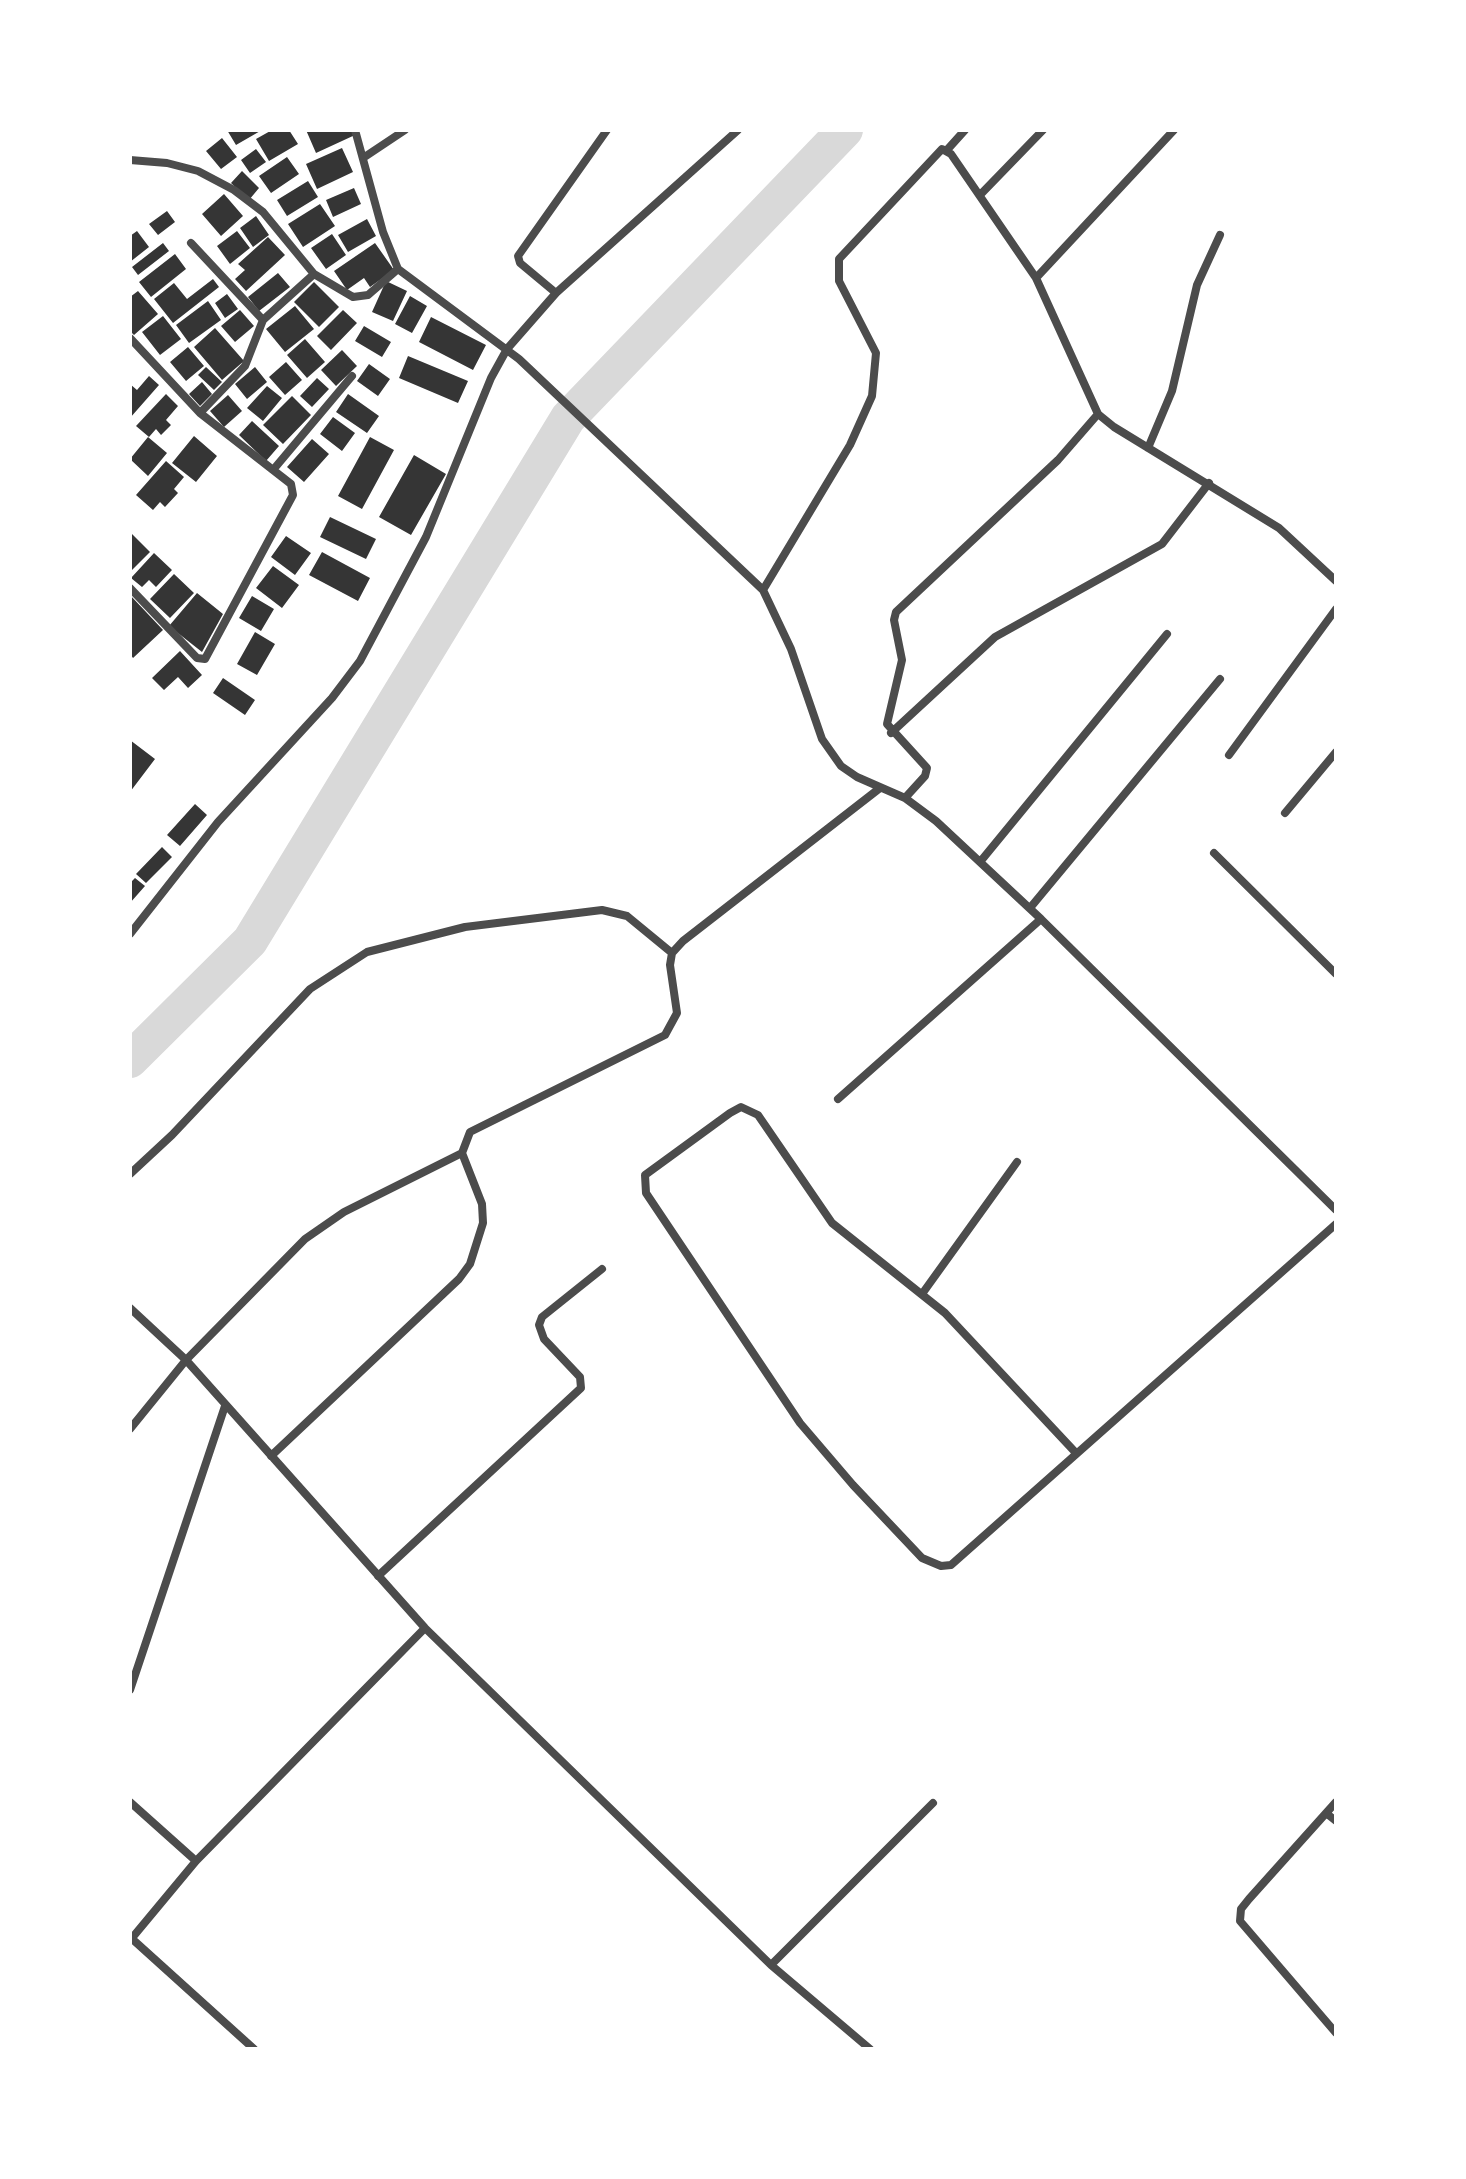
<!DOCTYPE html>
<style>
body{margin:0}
#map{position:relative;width:1466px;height:2179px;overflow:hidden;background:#fff;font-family:"Archivo Narrow",sans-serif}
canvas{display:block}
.frame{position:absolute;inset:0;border:132px solid #fff;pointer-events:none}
</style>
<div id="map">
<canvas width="1466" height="2179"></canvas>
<div class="frame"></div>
</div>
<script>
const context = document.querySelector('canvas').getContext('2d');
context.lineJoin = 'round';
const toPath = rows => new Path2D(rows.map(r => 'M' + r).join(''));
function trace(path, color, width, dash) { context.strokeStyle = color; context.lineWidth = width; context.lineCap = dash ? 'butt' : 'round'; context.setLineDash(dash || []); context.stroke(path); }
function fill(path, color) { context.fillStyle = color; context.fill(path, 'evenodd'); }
trace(toPath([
 [130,1060,250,941,568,418,845,130]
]), '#d9d9d9', 36);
fill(toPath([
 [227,130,262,130,236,145],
 [272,130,289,130,298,144,269,161,256,139],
 [306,130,353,130,355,135,316,153],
 [222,138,237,157,221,169,206,151],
 [342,148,353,172,317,189,306,164],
 [256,149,266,162,250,173,241,160],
 [287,157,299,174,271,193,259,176],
 [242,171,259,188,249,200,231,183],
 [308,181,318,197,287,216,277,200],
 [354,188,361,204,333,217,326,200],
 [224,194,243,216,221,236,202,214],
 [320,204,335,226,303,247,288,224],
 [167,211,175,222,158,235,149,224],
 [256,216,269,235,253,247,240,228],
 [367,219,376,236,348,252,338,235],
 [137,231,149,247,130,262,130,236],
 [237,231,250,248,230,264,217,246],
 [332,234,346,255,326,269,311,248],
 [268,237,285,255,246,291,235,279,245,270,238,264],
 [163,243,169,251,138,275,132,267],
 [375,243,394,270,370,287,364,278,347,290,334,271],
 [175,254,186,269,151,297,139,282],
 [278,273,290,287,259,311,248,297],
 [213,279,219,287,173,323,154,299,174,283,187,299],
 [386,281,407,291,393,321,372,312],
 [314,282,339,307,319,327,294,302],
 [138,291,158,314,134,335,130,331,130,297],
 [227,294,238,309,225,318,215,303],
 [410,296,427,306,412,333,395,324],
 [208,301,221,320,189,343,176,325],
 [295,306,314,329,285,352,266,329],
 [240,310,254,326,235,342,221,326],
 [343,310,357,323,331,350,317,336],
 [163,316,181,339,160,355,142,332],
 [431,317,486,345,473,370,419,342],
 [364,326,391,342,382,357,355,341],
 [215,328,244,361,222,380,194,347],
 [305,339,325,362,307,378,287,355],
 [188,347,204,366,186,381,170,362],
 [342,350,357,366,336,386,321,370],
 [408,356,468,381,458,403,399,378],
 [286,362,302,380,285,395,269,377],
 [369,364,390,379,378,396,357,381],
 [206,367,222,382,214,390,198,375],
 [255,367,267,382,247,399,235,384],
 [149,376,159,385,130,418,130,384,137,390],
 [317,378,329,389,312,407,300,396],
 [202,382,212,394,200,406,189,394],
 [267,386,282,398,263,421,247,408],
 [166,394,178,406,166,420,171,425,161,435,156,429,149,437,136,426],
 [348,394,379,416,367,433,336,412],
 [228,395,242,411,224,427,210,411],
 [292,396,311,415,283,444,263,425],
 [333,417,355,433,342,451,320,434],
 [252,421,279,446,266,461,239,435],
 [194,436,217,456,196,482,172,463],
 [148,437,167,453,148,476,130,459],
 [370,437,394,450,362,509,338,496],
 [312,439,329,454,304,482,287,467],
 [414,455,446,474,411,535,379,517],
 [166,461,184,477,174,489,178,493,165,507,160,502,153,510,136,495],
 [330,517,376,539,366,559,320,537],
 [130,532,150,552,130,572],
 [286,536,311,553,295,575,271,557],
 [322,552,370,578,358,601,309,575],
 [154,553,172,570,156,587,149,580,142,587,131,578],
 [273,566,299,585,282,608,256,588],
 [174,574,194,593,170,618,150,599],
 [197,593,223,614,202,652,169,626],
 [130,595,163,630,133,658,130,654],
 [252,596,274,609,261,631,239,618],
 [255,632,275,644,257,675,237,664],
 [180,651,202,675,188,688,178,677,164,690,152,678],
 [223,678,255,700,245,715,213,693],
 [130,740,155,759,130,792],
 [195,804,207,815,180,846,167,835],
 [162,847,172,857,146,883,136,874],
 [135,878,145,886,130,903,130,883]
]), '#353535');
trace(toPath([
 [355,130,383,232,398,269,519,359,763,590,791,649,822,739,841,766,857,777,905,798,936,821,1041,919,1336,1210],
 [947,150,965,130],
 [363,158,405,130],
 [130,160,167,163,198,171,234,190,263,212,314,274,353,297,368,295,398,269],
 [980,195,1043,130],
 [191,243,263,320],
 [1036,278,1174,130],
 [556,293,520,263,518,256,607,130],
 [130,338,200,413,291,484,293,495,205,659,197,658,130,588],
 [200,413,245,366,263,320,314,274],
 [1148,448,1172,391,1197,285,1220,235],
 [273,470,352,376],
 [763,590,850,445,872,396,876,353,839,281,839,259,942,149,951,154,1036,278,1098,414,1114,427,1279,528,1336,581],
 [891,733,995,637,1162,544,1209,483],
 [1229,755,1336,609],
 [905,798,925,776,927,768,887,724,902,660,894,620,896,612,1058,460,1098,414],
 [1285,813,1336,752],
 [1214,853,1336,974],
 [980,862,1167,634],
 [1030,908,1220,679],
 [130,934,218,822,332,698,360,661,426,537,491,378,507,349,556,293,738,130],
 [838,1099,1041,919],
 [130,1174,172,1135,310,989,367,952,465,927,602,910,627,916,672,953],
 [922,1294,1017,1162],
 [130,1308,186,1360,425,1628,771,1965,870,2049],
 [130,1429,186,1360,305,1239,344,1212,462,1153],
 [1076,1453,945,1313,832,1223,758,1115,741,1107,730,1113,645,1175,646,1193,800,1423,853,1485,922,1558,941,1566,951,1565,1336,1224],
 [271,1456,459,1279,470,1264,483,1223,482,1204,462,1153,470,1132,665,1035,677,1013,670,965,672,953,683,941,880,788],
 [378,1576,581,1388,580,1377,544,1339,539,1325,542,1317,602,1269],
 [130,1690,225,1406],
 [130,1802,196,1861],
 [1336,1802,1249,1899,1241,1909,1240,1921,1336,2033],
 [1326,1813,1336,1821],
 [130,1937,254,2049],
 [132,1938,196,1861,425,1628],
 [771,1965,933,1803]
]), '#4c4c4c', 8);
</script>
